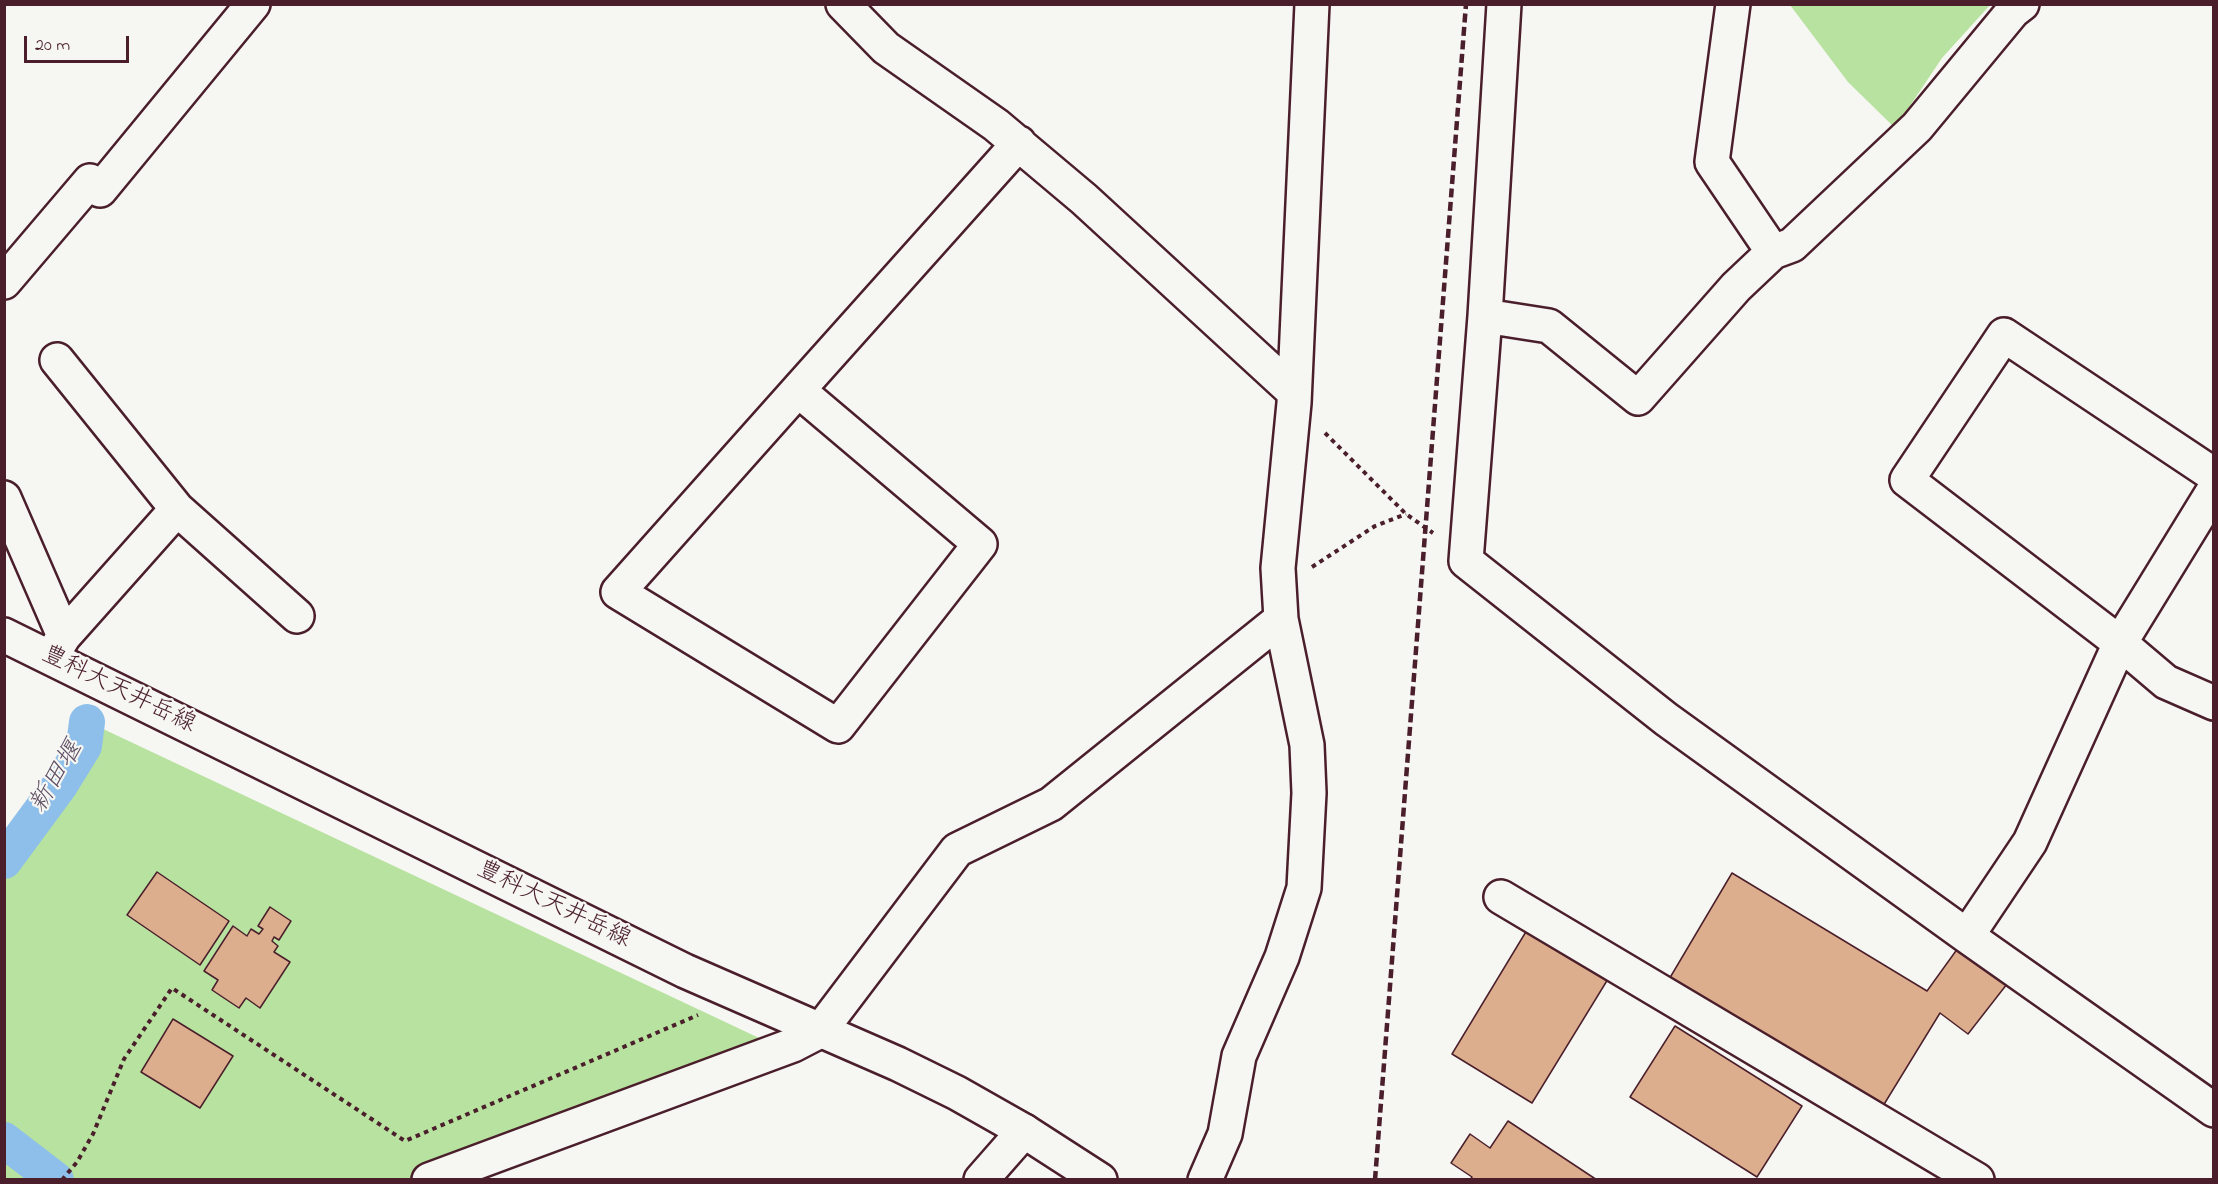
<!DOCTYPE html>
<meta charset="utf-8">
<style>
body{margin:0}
#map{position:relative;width:2218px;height:1184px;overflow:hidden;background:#f6f6f2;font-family:"Indie Flower",sans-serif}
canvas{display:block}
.frame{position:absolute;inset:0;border:6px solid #4a1f2b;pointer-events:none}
.scale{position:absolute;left:24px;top:36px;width:105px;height:27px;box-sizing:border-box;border:3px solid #4a1f2b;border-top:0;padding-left:8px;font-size:18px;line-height:21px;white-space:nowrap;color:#4a1f2b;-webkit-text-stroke:4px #f6f6f2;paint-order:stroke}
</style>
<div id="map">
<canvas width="2218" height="1184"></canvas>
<div class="frame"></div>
<div class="scale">20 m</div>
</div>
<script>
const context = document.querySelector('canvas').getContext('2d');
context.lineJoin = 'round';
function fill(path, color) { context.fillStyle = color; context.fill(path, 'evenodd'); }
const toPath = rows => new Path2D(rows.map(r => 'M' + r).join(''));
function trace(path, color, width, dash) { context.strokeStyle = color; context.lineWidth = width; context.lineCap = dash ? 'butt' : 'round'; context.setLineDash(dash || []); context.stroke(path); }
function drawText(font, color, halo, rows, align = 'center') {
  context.font = font + ' "Indie Flower","Klee One",sans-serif'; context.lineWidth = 4.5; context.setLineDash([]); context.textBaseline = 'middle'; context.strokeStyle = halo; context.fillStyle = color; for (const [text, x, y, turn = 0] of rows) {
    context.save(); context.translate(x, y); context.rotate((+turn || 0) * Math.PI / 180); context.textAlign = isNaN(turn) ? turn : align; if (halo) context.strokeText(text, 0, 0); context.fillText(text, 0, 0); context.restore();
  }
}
fill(toPath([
 [1790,5,1990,5,1942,58,1895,128,1848,82],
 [101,728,774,1045,410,1179,5,1180,5,880,85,765]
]), '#b8e29f');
trace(toPath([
 [4,861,60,785,84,746,87,722],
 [4,1140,56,1180]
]), '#8ebfea', 36);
const building = toPath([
 [157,872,229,921,200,965,127,915,157,872],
 [1732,873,1927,991,1958,948,2007,984,1968,1034,1940,1013,1883,1106,1668,981,1732,873],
 [270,907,291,921,279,940,274,937,272,941,278,946,274,952,290,962,260,1008,246,998,239,1008,212,990,218,980,204,971,233,926,247,936,251,929,259,934,263,929,258,926,270,907],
 [1527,930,1608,979,1532,1103,1452,1054,1527,930],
 [173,1019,233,1056,200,1108,141,1072,173,1019],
 [1675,1026,1802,1106,1757,1177,1630,1097,1675,1026],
 [1508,1121,1597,1180,1470,1180,1472,1177,1451,1163,1470,1134,1490,1148,1508,1121]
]);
fill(building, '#dcae8e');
trace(building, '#4a1f2b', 1.5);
const street = toPath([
 [843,4,886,48,996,125,1084,199,1294,392],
 [1504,4,1485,316,1466,561,1666,719,1967,936,2214,1110],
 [1733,4,1712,162,1773,252],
 [4,282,90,181,100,190,253,4],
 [1485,316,1549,326,1638,398,1736,287,1773,252,1792,245,1917,127,2013,11,2022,4],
 [57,360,177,509,297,616],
 [798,390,980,544,838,726,618,592,798,390,1019,143],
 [2214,475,2004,335,1907,480,2120,643,2166,682,2214,703],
 [4,498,64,636],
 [51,657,64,636,177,509],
 [1501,897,1977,1180],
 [1967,936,2030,842,2120,643,2214,490],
 [429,1180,793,1045,820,1031,957,850,1051,804,1281,619],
 [981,1180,1024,1131],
 [1205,1180,1225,1134,1239,1056,1282,957,1304,888,1309,793,1307,745,1281,619,1278,568,1294,403,1312,4]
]);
const secondary = toPath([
 [4,635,685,971,898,1064,957,1093,1024,1131,1100,1180]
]);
trace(street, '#4a1f2b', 38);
trace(secondary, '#4a1f2b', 38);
trace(toPath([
 [1325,433,1406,514,1433,533],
 [1312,567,1375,526,1406,514],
 [62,1180,77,1162,93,1134,124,1059,172,988,405,1141,698,1015]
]), '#4a1f2b', 4, [4.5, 4.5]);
trace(street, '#f6f6f2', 33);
trace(secondary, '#f6f6f2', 33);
trace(toPath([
 [1375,1180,1466,4]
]), '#4a1f2b', 4.5, [9, 4.5]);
drawText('24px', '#4a1f2b', '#f6f6f2', [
 ["豊科大天井岳線",118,691,26],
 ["豊科大天井岳線",553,906,26]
]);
drawText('italic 26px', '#5e4f64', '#f6f6f2', [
 ["新田堰",58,778,-59]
]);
</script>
